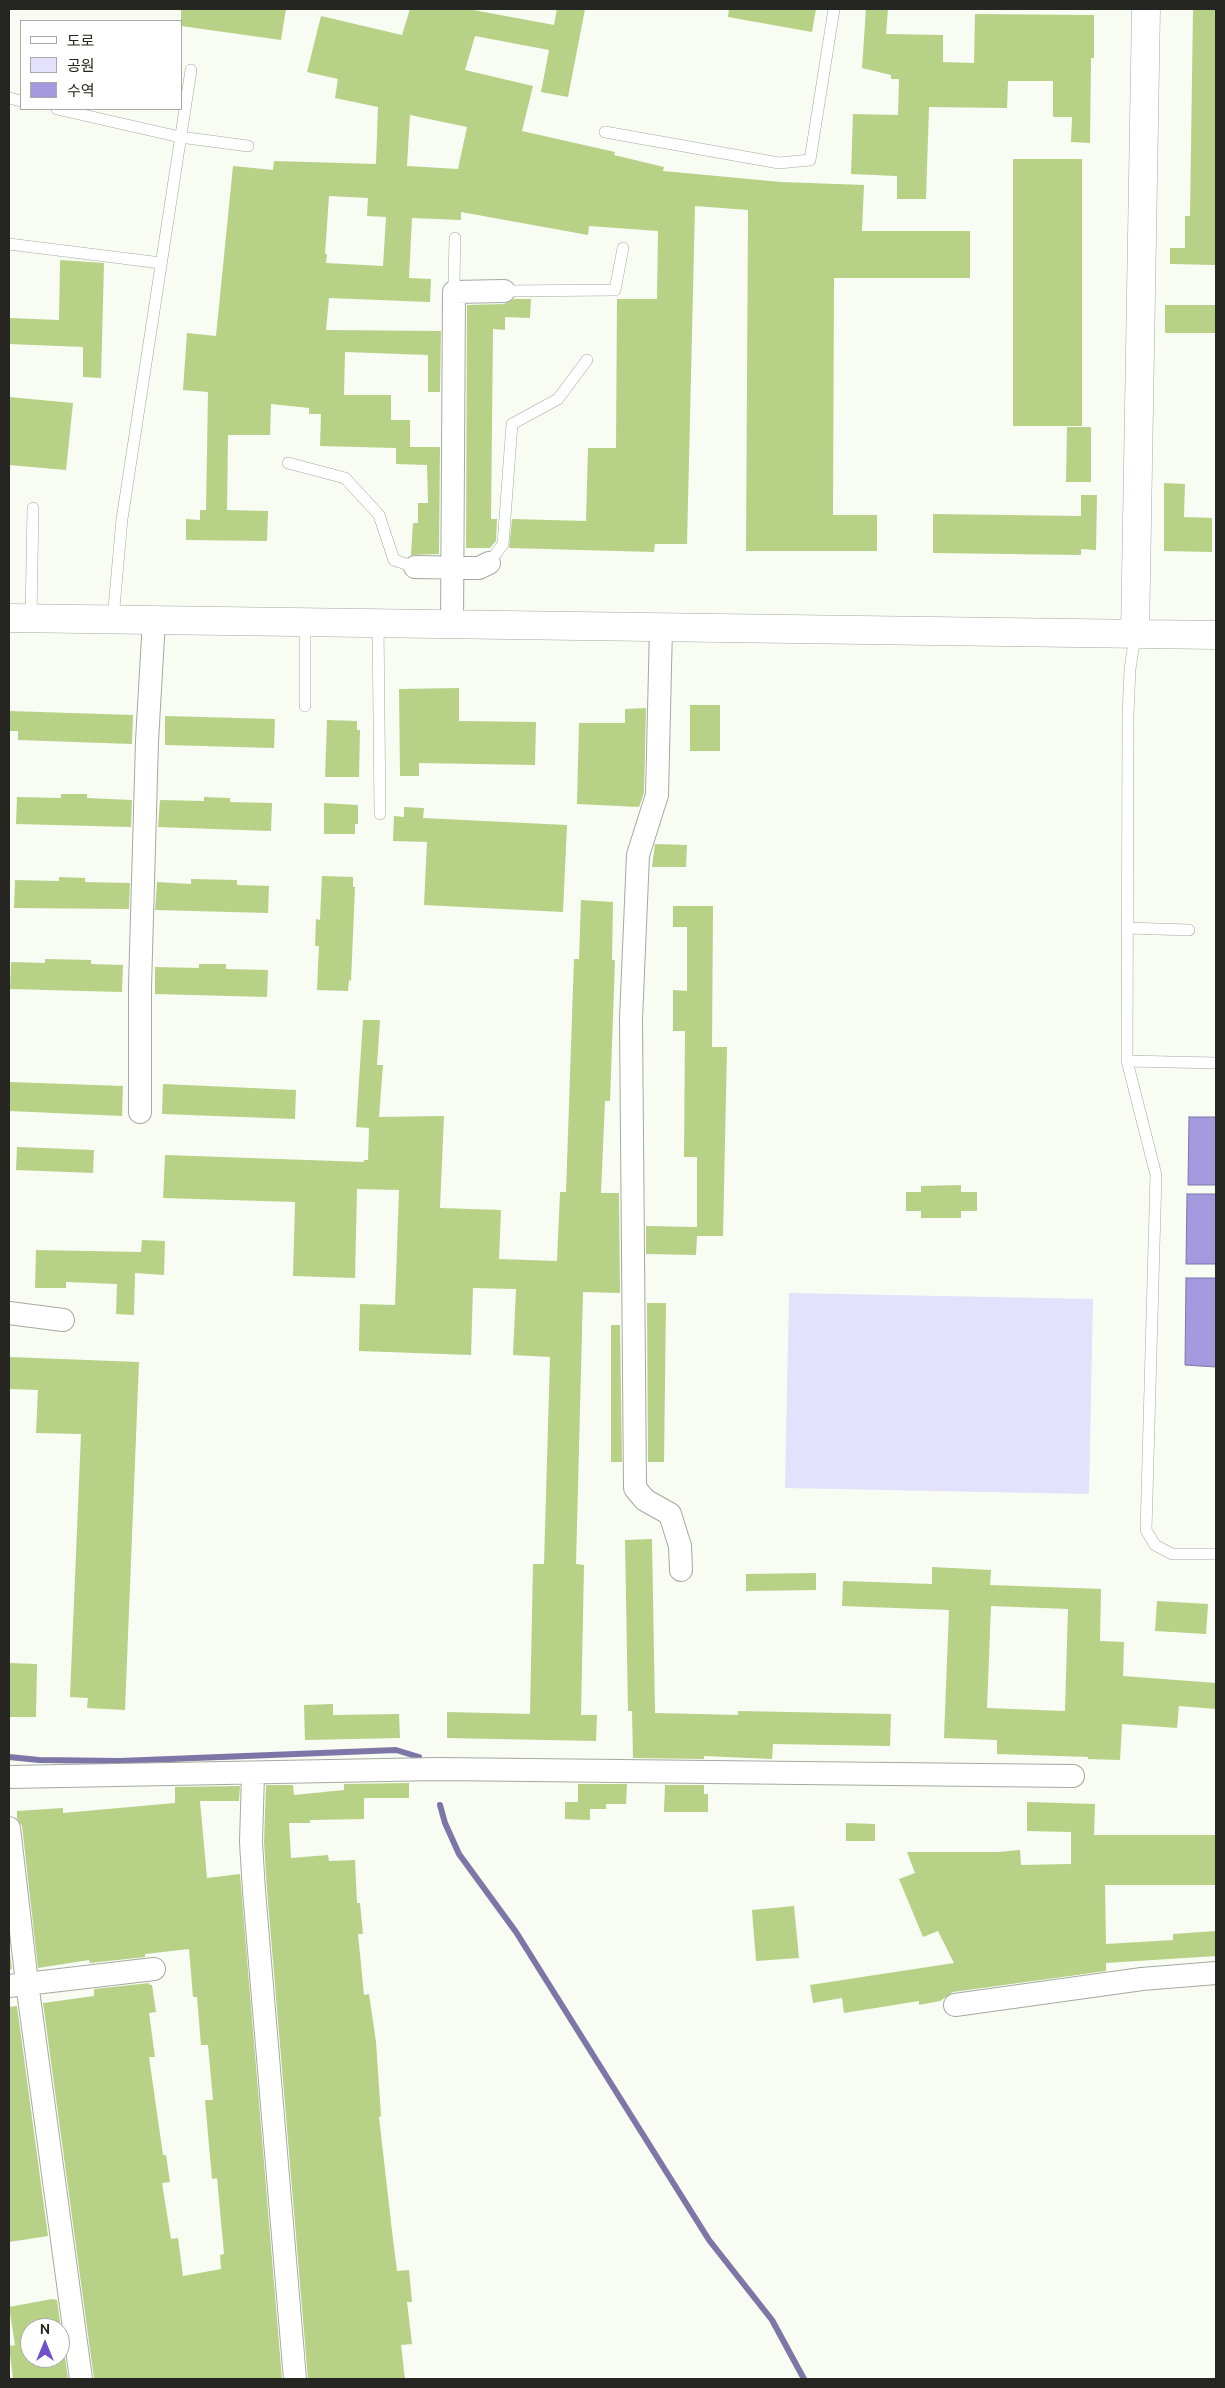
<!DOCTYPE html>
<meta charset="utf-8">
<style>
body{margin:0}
#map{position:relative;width:1225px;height:2388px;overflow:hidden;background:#f8fcf3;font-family:Ubuntu,"Noto Sans KR",sans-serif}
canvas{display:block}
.frame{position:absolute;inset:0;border:10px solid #252622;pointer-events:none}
.legend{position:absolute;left:20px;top:20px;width:162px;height:90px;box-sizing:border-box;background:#fff;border:1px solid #a8a8a7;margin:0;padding:6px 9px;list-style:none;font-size:15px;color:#252622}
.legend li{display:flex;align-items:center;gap:10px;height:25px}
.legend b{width:25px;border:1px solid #a8a8a7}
.north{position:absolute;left:20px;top:2318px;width:50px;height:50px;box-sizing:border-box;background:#fff;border:1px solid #a8a8a7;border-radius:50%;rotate:0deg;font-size:14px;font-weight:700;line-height:20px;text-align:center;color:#252622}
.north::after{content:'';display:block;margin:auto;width:18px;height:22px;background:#7152cc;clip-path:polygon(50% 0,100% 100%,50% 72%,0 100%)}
</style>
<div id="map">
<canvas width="1225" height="2388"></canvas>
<div class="frame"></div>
<ul class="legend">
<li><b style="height:6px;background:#fff"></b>도로</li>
<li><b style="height:14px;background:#e3e1fb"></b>공원</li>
<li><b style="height:14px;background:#a499df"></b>수역</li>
</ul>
<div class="north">N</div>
</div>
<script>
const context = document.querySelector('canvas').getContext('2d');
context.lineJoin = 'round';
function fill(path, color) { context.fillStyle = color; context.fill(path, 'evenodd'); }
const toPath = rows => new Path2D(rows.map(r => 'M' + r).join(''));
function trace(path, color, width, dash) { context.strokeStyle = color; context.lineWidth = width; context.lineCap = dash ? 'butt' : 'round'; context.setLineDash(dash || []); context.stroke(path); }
fill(toPath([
 [789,1293,1093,1299,1089,1494,785,1488]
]), '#e3e1fb');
const water = toPath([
 [1189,1117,1216,1117,1216,1185,1188,1185,1189,1117],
 [1187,1194,1216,1194,1216,1264,1186,1264,1187,1194],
 [1186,1278,1216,1278,1216,1367,1185,1365,1186,1278]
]);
fill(water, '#a499df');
trace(water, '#7e76a6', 1);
trace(toPath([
 [9,1757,39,1760,120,1761,396,1750,419,1757],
 [440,1805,445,1823,459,1854,516,1932,709,2240,772,2320,804,2379]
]), '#7e76a6', 6);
fill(toPath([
 [181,9,286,9,281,40,181,26],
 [410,9,468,9,554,25,557,9,585,9,568,97,541,92,549,50,475,36,465,70,533,86,522,131,615,152,614,155,664,167,663,171,781,182,864,185,862,231,970,231,970,278,834,278,833,515,877,515,877,551,746,551,748,210,695,206,687,544,655,544,654,552,509,548,512,519,586,521,588,448,616,448,617,299,657,299,658,231,589,226,588,235,461,212,461,220,412,218,409,278,431,279,430,302,329,298,326,330,441,331,440,392,428,392,428,355,345,352,344,395,391,395,391,420,410,420,410,447,440,447,439,554,411,555,413,523,418,523,418,503,428,503,427,465,396,464,396,448,320,446,321,414,309,414,309,408,271,404,270,435,228,435,227,510,268,511,267,541,186,540,186,519,200,520,200,510,206,510,208,392,183,390,187,333,216,336,233,166,273,170,274,161,376,164,378,107,335,98,338,79,307,72,321,16,402,35],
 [410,115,467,127,458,169,407,166],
 [329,196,368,198,367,216,386,217,383,266,326,263,327,254,325,254],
 [729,9,816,9,812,32,728,17],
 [866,9,888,9,886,34,943,35,943,62,974,63,975,14,1094,15,1094,58,1091,58,1090,143,1071,142,1072,117,1053,117,1053,81,1008,81,1007,108,929,107,926,199,897,199,897,176,851,174,853,114,898,115,899,79,891,79,891,75,862,68],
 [1193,9,1216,9,1216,265,1170,264,1170,248,1185,248,1185,216,1190,216],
 [1013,159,1082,159,1082,426,1013,426],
 [60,260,104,263,101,378,83,377,83,347,9,344,9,318,59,320],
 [514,299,531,299,530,318,505,317,505,330,493,329,491,519,497,519,496,541,490,548,466,548,467,305,504,304],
 [1165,305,1215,305,1215,333,1165,333],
 [9,397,73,403,66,470,9,465],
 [1067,427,1091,427,1091,482,1066,482],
 [1164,483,1185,484,1184,517,1212,518,1212,552,1164,551],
 [1081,495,1097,495,1096,550,1081,549,1081,555,933,553,933,514,1081,516],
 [459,688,459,721,536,722,535,765,419,763,419,776,400,776,399,689],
 [690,705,720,705,720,751,690,751],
 [646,708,644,793,639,807,577,804,579,723,625,723,625,709],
 [9,711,133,715,132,744,18,740,18,731,9,731],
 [165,716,275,719,274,748,165,745],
 [327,720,357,721,357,730,360,730,359,777,325,777],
 [61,794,87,794,87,798,132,800,131,827,16,824,17,797,61,798],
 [204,797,230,798,230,802,272,803,271,831,158,827,160,800,204,801],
 [324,803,358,805,358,824,355,824,355,834,324,834],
 [404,807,424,808,423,818,567,825,563,912,424,905,427,842,393,841,394,816,404,817],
 [655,844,687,845,686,867,652,867],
 [322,876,353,877,353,887,355,887,351,981,349,980,348,991,317,990,319,946,315,946,316,919,320,920],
 [59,877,85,878,85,882,130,883,129,909,14,908,15,880,59,881],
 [191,879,237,880,237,885,269,886,268,913,155,910,157,882,191,884],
 [581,900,613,902,612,960,615,960,610,1101,605,1101,601,1193,619,1193,620,1293,583,1292,576,1564,584,1565,581,1715,597,1715,596,1741,447,1738,447,1712,530,1714,533,1564,544,1564,550,1357,513,1355,516,1289,473,1288,471,1355,359,1351,360,1304,395,1305,399,1190,357,1189,355,1278,293,1276,295,1202,163,1198,165,1155,364,1162,364,1160,368,1160,369,1128,356,1127,363,1020,380,1020,377,1065,383,1065,379,1117,444,1116,440,1208,501,1210,499,1259,557,1261,560,1192,566,1192,574,959,579,959],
 [673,906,713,906,712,1047,727,1047,723,1236,697,1236,696,1255,646,1254,646,1226,697,1227,697,1157,684,1157,685,1031,673,1031,673,990,687,991,687,927,673,927],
 [45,959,91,960,91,964,123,965,122,992,10,989,11,962,45,963],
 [199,964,226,964,226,969,268,970,267,997,155,994,155,967,199,968],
 [9,1082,123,1086,122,1116,9,1111],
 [163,1084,296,1090,295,1119,162,1114],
 [17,1147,94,1150,93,1173,16,1170],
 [961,1185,961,1192,977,1192,977,1211,961,1211,961,1218,921,1218,921,1211,906,1211,906,1192,921,1192,921,1186],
 [142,1240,165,1241,164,1275,135,1273,134,1315,116,1314,117,1284,66,1282,66,1288,35,1288,36,1250,141,1252],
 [647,1303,666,1303,664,1462,648,1462],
 [611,1325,620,1325,622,1462,611,1462],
 [9,1357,139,1362,125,1710,87,1708,88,1698,70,1697,81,1434,36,1433,38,1390,9,1389],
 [652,1539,655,1713,738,1715,738,1711,891,1714,890,1746,773,1744,772,1759,704,1756,704,1759,633,1758,632,1711,628,1711,625,1540],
 [932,1567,991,1570,990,1585,1101,1589,1100,1641,1124,1642,1123,1676,1216,1683,1216,1709,1179,1706,1177,1728,1122,1724,1120,1760,1088,1759,1088,1757,997,1754,997,1740,944,1738,949,1610,842,1606,843,1581,932,1584],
 [991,1606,1068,1609,1065,1711,987,1708],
 [816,1573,816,1590,746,1591,746,1574],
 [1157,1601,1208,1604,1206,1634,1155,1631],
 [9,1663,37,1664,36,1717,9,1717],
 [333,1704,333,1715,399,1714,400,1738,305,1740,304,1705],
 [409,1783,409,1798,364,1798,364,1819,310,1820,310,1823,289,1823,291,1858,328,1855,329,1861,355,1860,357,1903,360,1903,363,1934,358,1934,364,1995,369,1994,376,2042,381,2116,379,2117,392,2231,397,2271,409,2270,412,2302,407,2302,412,2344,401,2345,405,2379,308,2379,267,1890,264,1842,266,1785,293,1785,294,1795,344,1790,344,1784],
 [578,1784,627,1784,626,1804,606,1804,606,1809,590,1809,590,1820,565,1819,565,1802,578,1802],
 [665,1785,704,1785,704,1794,708,1794,708,1812,664,1812],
 [240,1786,239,1801,200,1801,207,1878,240,1874,282,2379,94,2379,43,2003,94,1996,94,1989,149,1983,150,1985,152,1985,156,2012,149,2013,155,2057,149,2057,163,2155,166,2155,170,2182,162,2183,171,2239,178,2238,183,2276,221,2269,220,2255,224,2254,217,2178,212,2179,205,2100,213,2100,208,2045,201,2045,197,1997,193,1997,189,1949,145,1954,145,1957,90,1963,89,1960,38,1968,22,1826,17,1818,17,1811,63,1808,63,1813,175,1803,175,1787],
 [1027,1802,1095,1804,1094,1835,1216,1835,1216,1885,1105,1885,1106,1944,1173,1940,1173,1934,1216,1931,1216,1956,1106,1963,1106,1971,953,1992,940,2001,919,2005,919,2001,844,2013,842,1998,813,2003,810,1985,954,1963,938,1931,923,1937,899,1879,915,1873,907,1852,998,1852,1020,1850,1021,1865,1071,1864,1071,1832,1027,1831],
 [846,1823,875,1824,875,1841,846,1841],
 [794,1906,799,1958,756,1961,752,1910],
 [9,1946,12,1969,9,1970],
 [17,2006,48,2236,9,2242,9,2007],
 [52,2299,57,2300,68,2379,13,2379,9,2346,15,2345,9,2307],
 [30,2328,60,2328,60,2358,30,2358]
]), '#b7d187');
const lane = toPath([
 [9,98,21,101],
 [57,109,180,137,248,146],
 [605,132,779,163,810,160,834,9],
 [9,244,161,263],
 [454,282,455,238],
 [504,291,615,290,623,248],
 [288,463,345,478,379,515,394,560,415,567],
 [489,563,503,544,512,424,558,399,587,360],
 [31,618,33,508],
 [113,619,122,519,191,70],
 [305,622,305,706],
 [378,623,380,814],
 [1135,635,1130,669,1128,714,1127,1061,1156,1175,1146,1530,1155,1545,1172,1554,1216,1554],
 [1127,928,1189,930],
 [1127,1061,1216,1063]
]);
const street = toPath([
 [415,567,479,568,489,563],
 [452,624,454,292,504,291],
 [661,627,657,795,638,855,631,1019,635,1488,645,1500,670,1514,680,1546,681,1570],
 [140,1112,140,987,147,741,154,620],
 [9,1313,63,1320],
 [253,1774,251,1842,254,1891,295,2379],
 [9,1777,438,1769,1073,1776],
 [9,1828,27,1983,81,2379],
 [9,1986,154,1969],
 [955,2005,1142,1979,1216,1973]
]);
const secondary = toPath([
 [9,618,1216,635],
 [1135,635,1146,9]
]);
trace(lane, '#a5a9a0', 12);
trace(street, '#a5a9a0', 24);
trace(secondary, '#a5a9a0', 29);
trace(lane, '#fff', 11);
trace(street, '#fff', 22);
trace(secondary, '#fff', 28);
</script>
